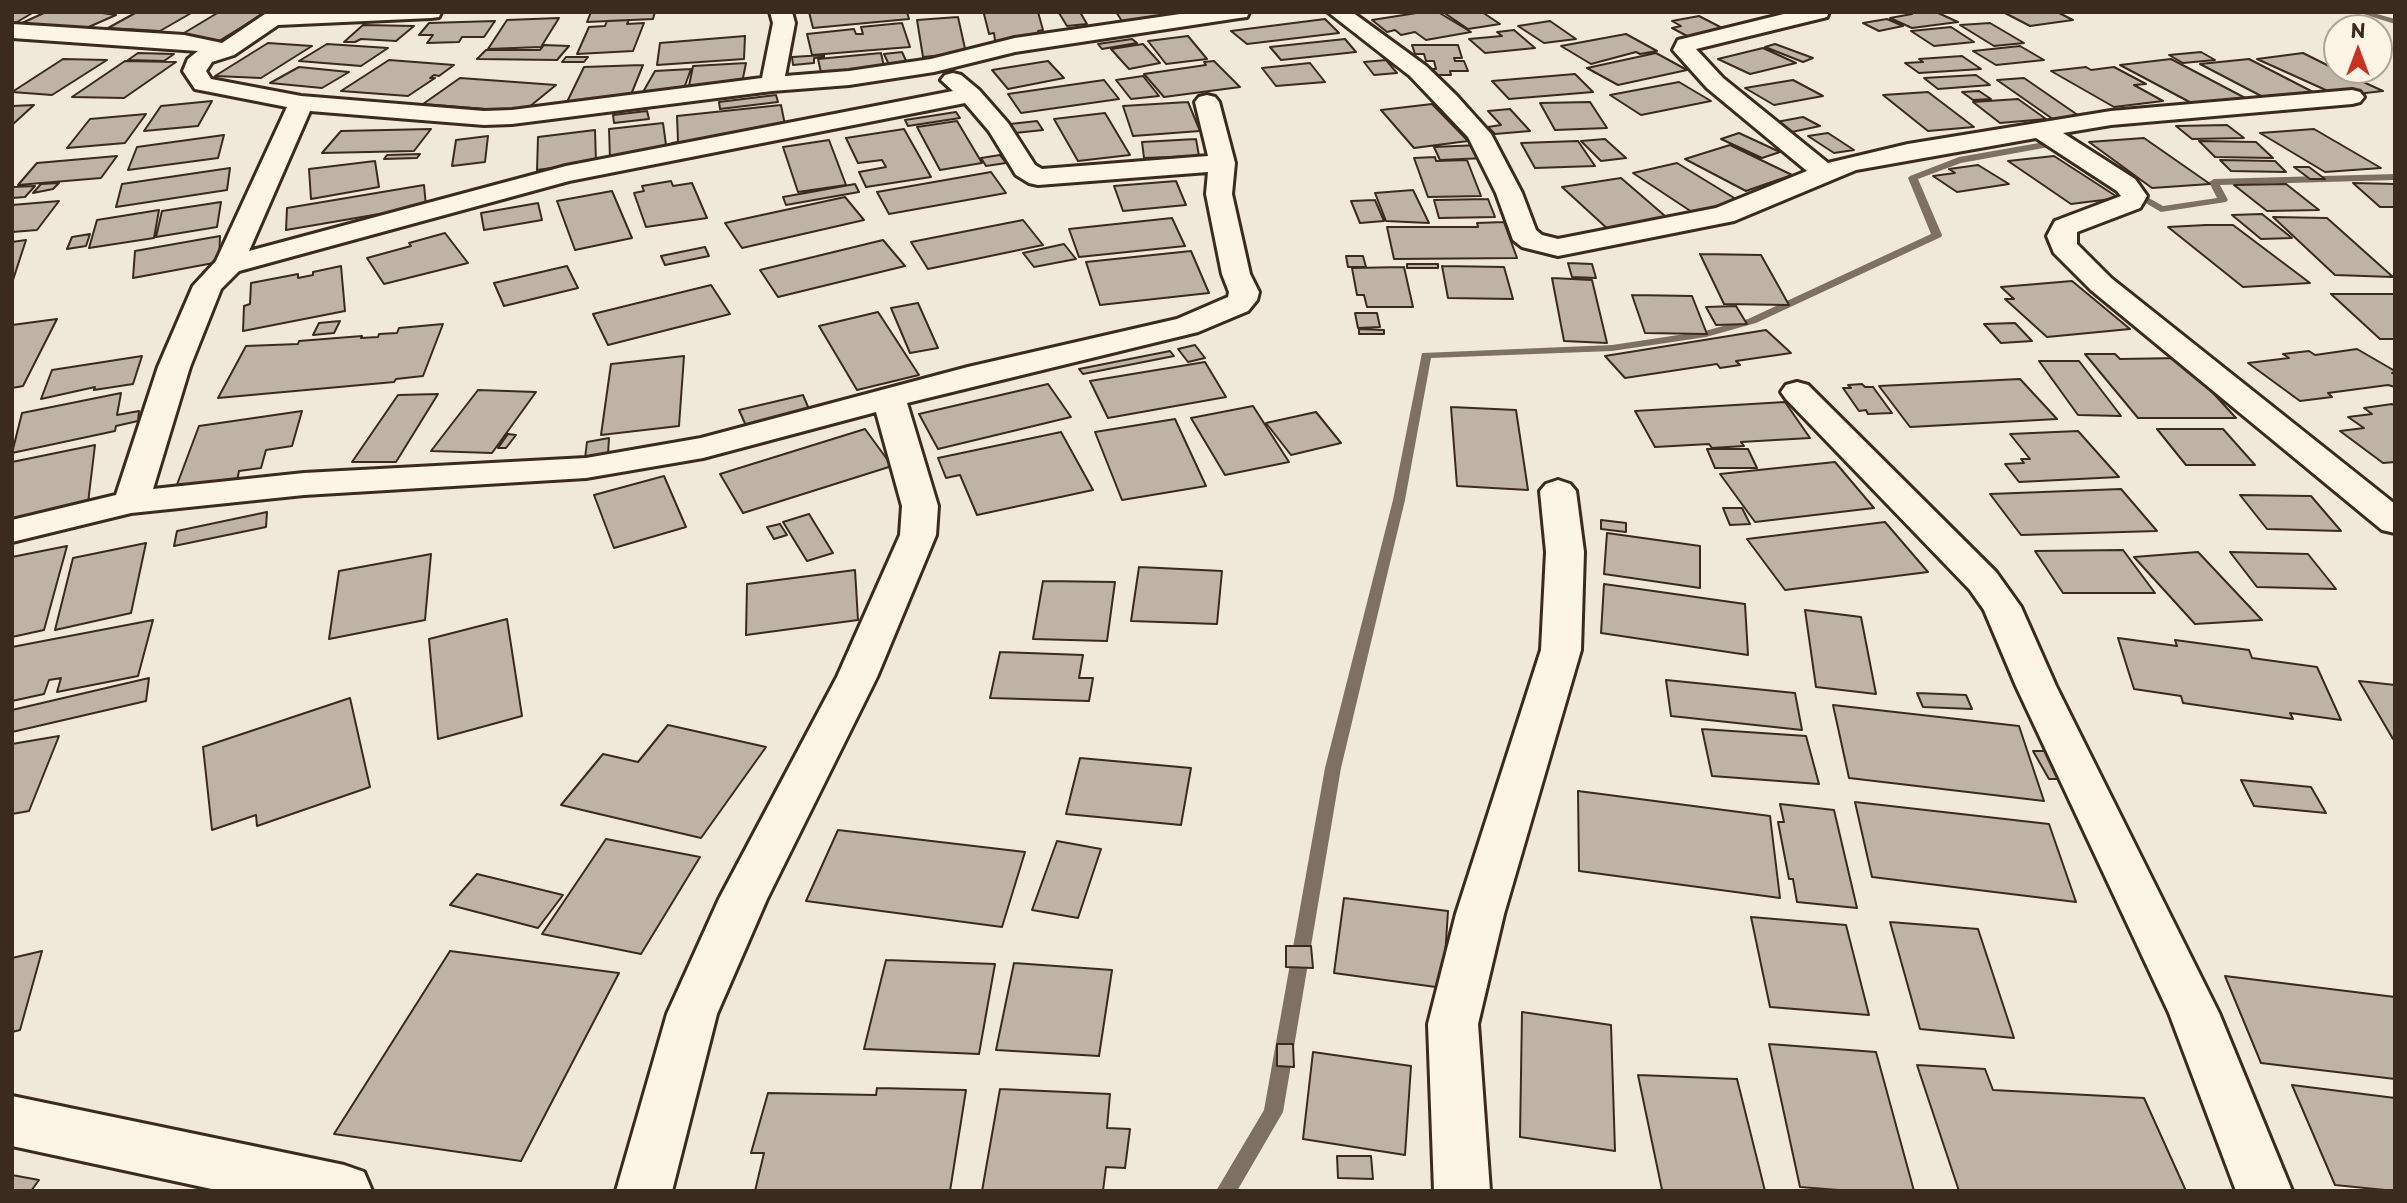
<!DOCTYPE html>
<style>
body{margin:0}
#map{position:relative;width:2407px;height:1203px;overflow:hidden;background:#f0e9d9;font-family:"Playpen Sans",sans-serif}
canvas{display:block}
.frame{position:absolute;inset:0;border:14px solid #3b2a1e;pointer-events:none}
.north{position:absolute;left:2323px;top:14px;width:70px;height:70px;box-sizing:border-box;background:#fcf5e5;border:2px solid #afa495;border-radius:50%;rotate:0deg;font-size:19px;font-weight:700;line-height:28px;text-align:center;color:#3b2a1e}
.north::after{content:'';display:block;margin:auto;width:24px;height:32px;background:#c8321e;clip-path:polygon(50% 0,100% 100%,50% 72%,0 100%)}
</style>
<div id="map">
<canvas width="2407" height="1203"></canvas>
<div class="frame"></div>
<div class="north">N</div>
</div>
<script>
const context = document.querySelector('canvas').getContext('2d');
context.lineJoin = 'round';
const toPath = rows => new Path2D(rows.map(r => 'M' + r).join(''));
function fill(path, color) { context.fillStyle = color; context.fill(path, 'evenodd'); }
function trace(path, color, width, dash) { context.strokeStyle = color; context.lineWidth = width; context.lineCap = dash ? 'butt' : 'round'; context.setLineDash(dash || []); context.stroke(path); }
fill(toPath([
 [2357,12,2370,12,2395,19,2395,24,2357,12],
 [2050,141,2066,150,2061,153,2049,147,1961,163,1918,179,1942,235,1941,237,1756,323,1706,337,1612,351,1431,358,1405,500,1341,768,1283,1112,1237,1191,1216,1191,1264,1110,1325,768,1393,500,1422,353,1612,345,1705,331,1748,319,1931,234,1908,178,1910,176,1959,157,2050,141],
 [2395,174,2395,180,2220,185,2228,200,2226,202,2161,212,2125,191,2133,189,2163,206,2217,198,2209,182,2214,179,2395,174]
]), '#7e7163');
const building = toPath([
 [12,12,34,12,12,25,12,12],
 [46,12,95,12,116,15,84,29,22,23,46,12],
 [137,12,193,12,160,31,108,28,137,12],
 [219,12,266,12,219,41,174,39,219,12],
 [591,12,655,12,653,19,587,22,591,12],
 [809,12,907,12,909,19,813,28,809,12],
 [987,12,1038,12,1043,30,1038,31,1041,38,995,41,994,33,989,34,984,14,987,12],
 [1080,12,1087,24,1067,26,1059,13,1080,12],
 [1116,12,1160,12,1163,17,1122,21,1116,12],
 [1423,12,1438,12,1471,32,1426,40,1415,32,1401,35,1395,30,1387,32,1372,20,1423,12],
 [1443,12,1482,12,1500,24,1468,29,1443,12],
 [1908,12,1936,12,1958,22,1912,28,1890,18,1912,14,1908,12],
 [2003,12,2057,12,2073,20,2030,26,2003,12],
 [1699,16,1726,30,1689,37,1672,28,1681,26,1672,21,1699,16],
 [958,17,966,53,923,57,917,20,958,17],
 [559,18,541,47,488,49,507,20,559,18],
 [1325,19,1339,33,1247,44,1231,31,1325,19],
 [1887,19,1903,26,1879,31,1863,23,1887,19],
 [629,20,627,24,644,23,633,51,577,54,589,27,605,26,607,21,629,20],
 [495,21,484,37,462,37,459,42,427,43,433,35,419,35,429,23,495,21],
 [1550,21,1576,39,1544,43,1518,26,1550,21],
 [902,23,910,47,812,55,807,34,854,29,856,34,863,34,861,27,902,23],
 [1990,23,2024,43,1994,46,1960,25,1990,23],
 [363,25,414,26,396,41,361,39,355,42,344,42,363,25],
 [1951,27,1974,42,1934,46,1911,31,1951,27],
 [1514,30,1535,48,1485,53,1469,39,1502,36,1497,32,1514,30],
 [1626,34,1657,51,1640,54,1636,52,1591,64,1561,46,1626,34],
 [745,36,744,59,657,65,660,43,745,36],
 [1188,36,1207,59,1166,64,1148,41,1188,36],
 [1132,39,1137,43,1102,49,1098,44,1132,39],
 [1345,39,1356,52,1281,60,1270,47,1345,39],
 [268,43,312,46,261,78,215,76,268,43],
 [327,44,388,48,361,66,299,61,327,44],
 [1143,44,1160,63,1129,69,1111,49,1143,44],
 [1775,44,1813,58,1803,62,1765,47,1775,44],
 [544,45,569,46,557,60,477,59,486,50,540,50,544,45],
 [1412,45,1458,45,1462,58,1454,58,1455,61,1464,61,1468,71,1450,71,1451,75,1429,75,1427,69,1436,69,1434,61,1426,61,1424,54,1415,54,1412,45],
 [2020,46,2044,60,1996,65,1973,51,2020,46],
 [1763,48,1796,63,1750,74,1718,59,1763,48],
 [902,52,909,67,891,69,884,54,902,52],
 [2201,52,2215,60,2183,63,2169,55,2201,52],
 [138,53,174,54,164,61,128,60,138,53],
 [881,53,885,71,822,77,818,59,881,53],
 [1656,53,1687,70,1618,85,1587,68,1656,53],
 [2303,53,2337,70,2383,91,2339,96,2257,59,2303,53],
 [824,55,824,57,814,58,814,63,793,65,792,57,824,55],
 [1962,56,1981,69,1919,73,1905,63,1923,62,1919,59,1962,56],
 [566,57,588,57,584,62,562,62,566,57],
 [63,59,107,60,52,95,12,92,63,59],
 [2171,59,2251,101,2199,107,2120,65,2171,59],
 [2249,59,2315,93,2265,98,2200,64,2249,59],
 [389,60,454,65,439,76,434,75,430,78,435,78,408,96,341,91,389,60],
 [1386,60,1397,73,1374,75,1364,62,1386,60],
 [125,61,176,62,124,98,72,97,125,61],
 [1048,61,1064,78,1008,89,992,70,1048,61],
 [1214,61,1240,87,1164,97,1144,74,1206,65,1204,62,1214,61],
 [746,63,742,83,689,86,693,66,746,63],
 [1310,63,1325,82,1276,86,1262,68,1310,63],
 [643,65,628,102,566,104,584,67,643,65],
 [299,67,349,72,322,88,270,83,299,67],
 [2086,67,2091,70,2114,67,2146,84,2134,85,2163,101,2114,107,2051,71,2086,67],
 [691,69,683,91,643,92,655,71,691,69],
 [1575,74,1593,92,1509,99,1492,81,1575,74],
 [1976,75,1990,85,1938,89,1924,78,1976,75],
 [1143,76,1159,96,1131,99,1116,80,1143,76],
 [460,78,556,85,523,112,423,104,460,78],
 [2024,78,2085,120,2057,122,1997,80,2024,78],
 [1104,80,1119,99,1021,113,1008,94,1104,80],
 [1793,80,1823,96,1774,105,1745,88,1793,80],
 [1679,82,1711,101,1641,115,1610,95,1679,82],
 [1979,91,1991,99,1973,100,1962,92,1979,91],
 [1928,92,1974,127,1928,131,1883,95,1928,92],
 [776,95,778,102,720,109,719,102,776,95],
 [2018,99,2046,119,2000,123,1973,102,2018,99],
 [212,101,198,126,144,131,161,106,212,101],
 [1188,102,1200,131,1133,136,1123,106,1188,102],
 [1590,102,1607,128,1555,130,1540,103,1590,102],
 [1432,104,1468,141,1414,148,1381,110,1432,104],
 [34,105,12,125,12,106,34,105],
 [781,105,786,130,705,139,706,146,672,150,672,143,678,142,677,116,781,105],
 [1510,109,1530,131,1495,134,1488,127,1501,125,1488,111,1510,109],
 [647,111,649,119,614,123,613,115,647,111],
 [956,112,960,118,908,126,905,120,956,112],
 [1105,113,1130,155,1078,161,1054,119,1105,113],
 [146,114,125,143,67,148,90,119,146,114],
 [1803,117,1820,126,1787,133,1771,123,1803,117],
 [957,121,982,163,940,170,917,127,957,121],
 [1037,121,1043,130,1015,133,1010,124,1037,121],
 [663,123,667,152,610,159,609,129,663,123],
 [2227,125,2244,138,2192,139,2176,126,2227,125],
 [431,129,414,151,322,153,341,131,431,129],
 [904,129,931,177,866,187,859,172,886,167,882,160,858,163,846,138,904,129],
 [2314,129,2381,168,2325,172,2260,133,2314,129],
 [595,130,596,162,537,170,538,137,595,130],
 [1739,133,1780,152,1762,158,1721,139,1739,133],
 [1828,133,1854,150,1834,153,1808,136,1828,133],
 [224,135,218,158,128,170,137,147,224,135],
 [488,136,485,162,452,166,456,140,488,136],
 [2144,138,2210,184,2152,188,2089,142,2144,138],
 [1196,139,1199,156,1144,158,1142,142,1196,139],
 [1605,139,1626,158,1601,161,1581,141,1605,139],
 [829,140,846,185,798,192,783,147,829,140],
 [1578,141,1595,166,1535,168,1521,143,1578,141],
 [2199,141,2256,142,2273,158,2215,157,2199,141],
 [1479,145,1486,158,1440,160,1434,147,1479,145],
 [1730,145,1792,175,1746,191,1685,159,1730,145],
 [420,154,417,158,384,159,387,155,420,154],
 [1000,155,1006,163,986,166,981,158,1000,155],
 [117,156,101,178,18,185,37,163,117,156],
 [2054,156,2119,198,2071,204,2008,161,2054,156],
 [1435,157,1436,161,1467,160,1481,196,1428,197,1414,158,1435,157],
 [2220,160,2275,161,2286,172,2231,171,2220,160],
 [375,161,379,187,311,199,309,169,375,161],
 [1677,163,1744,204,1698,216,1633,173,1677,163],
 [1978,165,2009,184,1957,192,1933,176,1955,173,1949,169,1978,165],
 [2294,167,2309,167,2325,179,2310,179,2294,167],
 [230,168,227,190,116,207,122,184,230,168],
 [991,172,1006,193,889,214,877,192,991,172],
 [1621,178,1672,222,1610,231,1562,187,1621,178],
 [671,181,673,186,692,183,707,218,646,227,634,193,644,191,642,186,671,181],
 [1176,181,1186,205,1123,211,1114,186,1176,181],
 [59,183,53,189,33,193,41,184,59,183],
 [2353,183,2395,184,2395,207,2380,207,2353,183],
 [855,184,859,192,786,205,783,197,855,184],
 [2286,184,2319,210,2267,211,2234,185,2286,184],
 [424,185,426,206,286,230,287,208,424,185],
 [35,186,25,197,12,198,12,187,35,186],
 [1413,190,1429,223,1386,221,1375,193,1413,190],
 [612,191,632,238,575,250,557,201,612,191],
 [845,197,864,220,742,248,725,223,845,197],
 [1488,199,1495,217,1439,218,1434,200,1488,199],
 [1375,200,1384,221,1360,223,1351,201,1375,200],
 [59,201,37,230,12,232,12,205,59,201],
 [221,202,217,227,156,237,162,211,221,202],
 [538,203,542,220,484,230,481,213,538,203],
 [159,210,154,238,89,248,97,220,159,210],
 [2262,214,2292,238,2261,239,2232,215,2262,214],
 [2273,217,2327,218,2393,277,2335,275,2273,217],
 [1172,218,1185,246,1079,257,1069,229,1172,218],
 [1023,220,1043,245,928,269,911,242,1023,220],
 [1504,222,1517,258,1394,259,1387,227,1478,227,1477,223,1504,222],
 [2206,225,2233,225,2310,283,2243,287,2168,227,2206,225],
 [445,233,468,263,384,284,367,258,411,246,409,243,445,233],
 [90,234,86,246,67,249,72,237,90,234],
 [220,236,219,262,133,278,135,251,220,236],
 [26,240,12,283,12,242,26,240],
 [883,240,905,266,778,297,760,270,883,240],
 [1064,244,1076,259,1034,267,1023,253,1064,244],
 [705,247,709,256,665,265,661,256,705,247],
 [1191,251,1209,293,1100,305,1086,262,1191,251],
 [1700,254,1761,255,1789,305,1724,304,1700,254],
 [1346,256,1363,256,1366,267,1348,267,1346,256],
 [1568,263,1592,264,1596,278,1572,277,1568,263],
 [1407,264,1438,264,1438,268,1407,268,1407,264],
 [341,266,345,311,243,331,244,306,250,304,251,283,298,274,298,278,313,275,313,272,341,266],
 [567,266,578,288,504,306,494,283,567,266],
 [1442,266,1504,267,1513,299,1448,298,1442,266],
 [1404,267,1413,307,1367,307,1364,295,1357,295,1352,268,1404,267],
 [1552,278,1592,280,1607,343,1564,341,1552,278],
 [2072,281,2130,329,2047,337,2005,299,2014,299,2001,287,2072,281],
 [711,285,730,314,608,345,593,314,711,285],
 [2331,294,2395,294,2395,339,2380,339,2331,294],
 [1632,295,1692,296,1707,334,1645,333,1632,295],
 [918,303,938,348,910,353,891,308,918,303],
 [1736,306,1747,324,1716,325,1706,307,1736,306],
 [878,312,919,375,857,390,819,326,878,312],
 [1355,313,1377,313,1380,327,1358,328,1355,313],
 [57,319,23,386,12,388,12,325,57,319],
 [340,321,334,333,313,335,319,323,340,321],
 [2015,323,2032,341,2001,343,1984,324,2015,323],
 [443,324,423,376,396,379,394,382,218,398,246,346,298,344,299,341,362,336,361,338,378,337,379,334,397,333,399,328,443,324],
 [1359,329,1384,330,1384,334,1359,334,1359,329],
 [1766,330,1791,353,1736,361,1740,365,1720,368,1717,364,1625,378,1605,356,1766,330],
 [1195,345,1205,358,1188,362,1178,349,1195,345],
 [2357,349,2395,371,2392,373,2395,374,2395,387,2388,385,2328,393,2332,397,2300,401,2248,363,2289,358,2283,354,2309,351,2315,355,2357,349],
 [1170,351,1174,356,1083,374,1079,369,1170,351],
 [2085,354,2115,354,2120,359,2181,358,2236,418,2138,418,2085,354],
 [142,356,133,384,94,390,95,387,41,399,52,370,142,356],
 [684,356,679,426,601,435,611,364,684,356],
 [2039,361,2079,361,2121,416,2078,415,2039,361],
 [1205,362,1226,397,1108,418,1090,381,1205,362],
 [2020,379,2057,419,1910,427,1879,386,2020,379],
 [1048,384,1071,417,938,449,919,414,1048,384],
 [1862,384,1865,387,1873,387,1892,413,1868,414,1866,410,1859,411,1843,388,1851,388,1848,385,1862,384],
 [478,390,536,392,492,453,431,451,478,390],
 [121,393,117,415,139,411,138,421,116,426,115,431,12,453,22,413,121,393],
 [438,394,396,462,352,462,398,395,438,394],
 [803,395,811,414,747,428,739,410,803,395],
 [1785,402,1810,438,1741,442,1744,446,1712,448,1709,444,1655,447,1635,411,1785,402],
 [2392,404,2395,406,2395,462,2383,463,2340,431,2364,428,2348,417,2372,414,2364,408,2392,404],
 [1253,406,1289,462,1225,475,1191,418,1253,406],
 [1451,407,1516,410,1528,490,1457,486,1451,407],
 [302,411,292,446,266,450,261,468,239,471,237,481,175,490,199,426,302,411],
 [1316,412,1341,443,1291,455,1266,423,1316,412],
 [1175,419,1206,486,1122,500,1095,432,1175,419],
 [865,429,892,466,743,513,720,474,865,429],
 [2157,429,2223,429,2255,465,2186,465,2157,429],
 [2078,431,2119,477,2019,482,2005,464,2024,463,2021,459,2030,459,2010,434,2078,431],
 [1061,432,1093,490,977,515,960,475,946,478,938,458,1061,432],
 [508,434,516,435,506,448,498,448,508,434],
 [609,438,608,455,585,458,587,442,609,438],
 [95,445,88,503,12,520,12,462,95,445],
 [1707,449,1748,449,1757,468,1715,468,1707,449],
 [1835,462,1874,508,1755,522,1720,474,1835,462],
 [664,476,686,527,614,548,594,495,664,476],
 [2121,489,2157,531,2021,535,1990,494,2121,489],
 [2240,495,2311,496,2341,531,2267,529,2240,495],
 [1723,508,1742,508,1750,524,1730,525,1723,508],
 [267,512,266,527,174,546,177,531,267,512],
 [809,514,833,553,807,561,783,522,809,514],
 [1601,520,1626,523,1626,532,1601,529,1601,520],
 [1885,522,1928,572,1785,590,1747,539,1885,522],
 [780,524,787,535,774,539,767,527,780,524],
 [1607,533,1700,546,1700,588,1604,574,1607,533],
 [146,543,131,613,55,630,73,558,146,543],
 [67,546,44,630,12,637,12,557,67,546],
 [2123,550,2155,593,2063,593,2035,551,2123,550],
 [2198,552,2262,620,2195,624,2134,557,2198,552],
 [2230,552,2308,554,2336,589,2257,587,2230,552],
 [431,554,425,620,329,639,339,571,431,554],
 [1139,567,1222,571,1217,624,1131,621,1139,567],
 [855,570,858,620,746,635,747,584,855,570],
 [1043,581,1115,582,1107,641,1033,639,1043,581],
 [1604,584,1745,604,1748,655,1601,633,1604,584],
 [1805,610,1861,617,1876,694,1816,687,1805,610],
 [507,619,522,716,438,739,429,639,507,619],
 [153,620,138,676,57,692,61,678,49,680,44,694,12,701,12,647,153,620],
 [2118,638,2177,646,2175,640,2249,650,2252,658,2317,667,2341,720,2290,713,2293,719,2183,703,2181,696,2134,689,2118,638],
 [1000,652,1083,655,1079,678,1093,678,1089,701,990,698,1000,652],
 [149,678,146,701,12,732,12,710,149,678],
 [1666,680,1795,693,1802,730,1671,716,1666,680],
 [2359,681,2395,685,2395,739,2393,739,2359,681],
 [1917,693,1966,695,1972,709,1923,707,1917,693],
 [350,698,370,787,257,826,256,815,212,830,203,747,350,698],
 [1833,705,2019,726,2044,801,1849,778,1833,705],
 [668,725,766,747,701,838,561,805,603,754,638,762,668,725],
 [1702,729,1806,736,1819,784,1712,776,1702,729],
 [59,736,29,811,12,814,12,744,59,736],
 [2033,751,2059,751,2076,779,2049,779,2033,751],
 [1080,758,1191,768,1181,825,1066,814,1080,758],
 [2241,780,2311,787,2326,813,2254,806,2241,780],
 [1578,791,1770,816,1780,898,1579,871,1578,791],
 [1855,802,2049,824,2076,902,1872,877,1855,802],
 [1780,804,1834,810,1857,908,1797,902,1793,879,1789,879,1778,822,1784,822,1780,804],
 [838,830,1025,852,1002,927,806,901,838,830],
 [606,839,700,857,641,954,542,934,606,839],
 [1057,841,1101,849,1078,918,1032,910,1057,841],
 [477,874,563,895,538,928,450,905,477,874],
 [1344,898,1448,911,1443,988,1334,973,1344,898],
 [1751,917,1846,925,1869,1015,1770,1007,1751,917],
 [1890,922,1978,929,2014,1038,1920,1029,1890,922],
 [1286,946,1311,946,1313,968,1286,967,1286,946],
 [42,951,20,1030,12,1032,12,958,42,951],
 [450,951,619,973,521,1161,334,1134,450,951],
 [886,960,995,964,979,1054,864,1049,886,960],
 [1014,963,1112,970,1099,1056,996,1050,1014,963],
 [2225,976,2395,997,2395,1079,2261,1063,2225,976],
 [1522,1012,1611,1025,1615,1151,1520,1137,1522,1012],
 [1277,1044,1293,1044,1294,1067,1277,1066,1277,1044],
 [1769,1044,1876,1052,1914,1191,1851,1191,1800,1187,1769,1044],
 [1313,1052,1411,1066,1405,1155,1303,1139,1313,1052],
 [1917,1065,1985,1069,1993,1090,2144,1098,2186,1191,1959,1191,1917,1065],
 [1638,1075,1737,1079,1765,1191,1662,1190,1638,1075],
 [2292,1085,2395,1098,2395,1191,2335,1185,2292,1085],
 [877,1088,966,1090,950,1191,755,1191,764,1153,751,1153,768,1093,876,1095,877,1088],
 [1000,1089,1110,1094,1107,1128,1130,1129,1125,1168,1106,1167,1103,1191,982,1191,1000,1089],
 [1337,1156,1371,1156,1373,1179,1338,1178,1337,1156],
 [12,1175,39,1180,31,1191,12,1191,12,1175]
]);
fill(building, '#beb3a4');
trace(building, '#3b2a1e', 2);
const minor = toPath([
 [441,12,439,17,431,18,278,25,234,55,212,62,206,71,211,79,301,96,484,111,512,110,762,78,773,23,770,12,792,12,795,23,785,76,849,71,931,59,1015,38,1194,12,1249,12,1247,17,1239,18,1015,52,934,72,849,85,772,91,512,124,484,125,310,111,249,251,566,166,953,91,941,80,945,75,953,73,961,75,979,90,1008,123,1035,165,1042,169,1208,156,1195,102,1199,97,1207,95,1215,97,1219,102,1235,163,1232,194,1250,274,1259,292,1257,300,1248,311,1198,332,907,403,938,506,936,535,877,677,767,899,717,1014,672,1191,616,1191,667,1014,719,899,837,677,900,535,902,506,876,412,703,458,586,478,304,495,131,513,12,542,12,520,116,495,158,367,193,286,216,261,287,107,195,89,183,71,188,59,198,51,12,38,12,24,184,35,222,43,265,14,273,13,441,12],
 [965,103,989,131,1016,175,1029,183,1038,185,1208,172,1206,194,1222,274,1229,292,1228,297,1177,319,968,367,701,438,586,458,304,473,153,489,190,367,221,289,239,271,569,181,965,103],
 [1328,12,1352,12,1426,66,1456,95,1491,134,1522,193,1536,230,1542,235,1558,239,1716,208,1807,171,1707,88,1673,50,1678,40,1792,12,1829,12,1827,17,1696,49,1723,78,1828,163,1908,144,2111,111,2352,90,2360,92,2364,97,2360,102,2352,104,2111,125,2063,133,2135,179,2147,196,2140,208,2077,232,2077,244,2111,278,2395,504,2395,533,2382,530,2091,290,2054,253,2047,236,2055,221,2121,196,2117,191,2036,138,1856,170,1734,221,1558,256,1522,247,1513,240,1496,193,1468,137,1410,76,1328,12],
 [1797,382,1808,385,1996,572,2021,607,2056,686,2219,1013,2292,1191,2236,1191,2169,1013,2016,686,1984,610,1970,590,1786,399,1781,392,1786,385,1797,382],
 [1558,480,1570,484,1576,491,1584,552,1581,650,1504,914,1478,1024,1490,1191,1434,1191,1428,1024,1456,914,1541,650,1546,552,1540,491,1546,484,1558,480],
 [12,1096,344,1165,364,1172,372,1191,221,1191,12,1146,12,1096]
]);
trace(minor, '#3b2a1e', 6);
fill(minor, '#fcf5e5');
</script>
